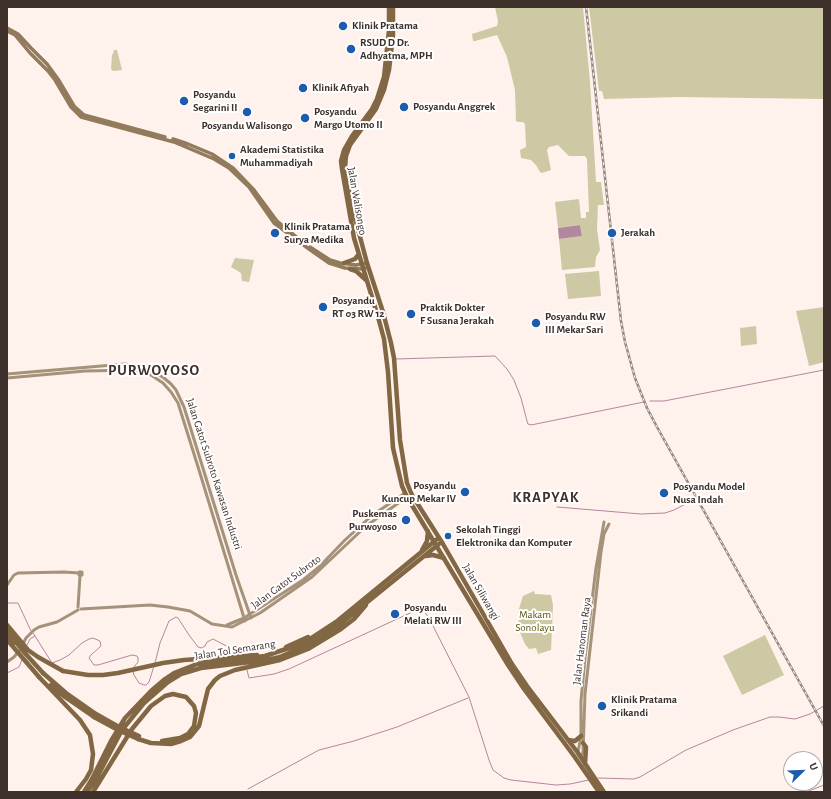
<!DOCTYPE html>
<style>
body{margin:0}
#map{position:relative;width:831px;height:799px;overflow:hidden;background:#fff1eb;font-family:"Alegreya Sans",sans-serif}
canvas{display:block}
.frame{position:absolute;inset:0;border:8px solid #3e302b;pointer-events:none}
.north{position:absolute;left:783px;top:751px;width:40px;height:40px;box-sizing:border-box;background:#fff;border:1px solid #b2acaa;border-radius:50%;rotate:67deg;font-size:11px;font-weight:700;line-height:16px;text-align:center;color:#3e302b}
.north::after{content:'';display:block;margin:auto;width:14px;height:18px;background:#1d5cad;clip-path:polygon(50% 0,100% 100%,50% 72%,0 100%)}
</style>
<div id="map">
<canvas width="831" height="799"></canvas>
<div class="frame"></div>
<div class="north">U</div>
</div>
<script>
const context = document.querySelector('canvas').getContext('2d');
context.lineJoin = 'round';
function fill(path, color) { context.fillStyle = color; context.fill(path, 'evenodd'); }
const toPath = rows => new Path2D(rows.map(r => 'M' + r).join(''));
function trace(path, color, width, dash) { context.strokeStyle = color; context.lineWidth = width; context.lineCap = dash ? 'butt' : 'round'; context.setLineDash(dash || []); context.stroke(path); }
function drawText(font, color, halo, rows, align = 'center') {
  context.font = font + ' "Alegreya Sans",sans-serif'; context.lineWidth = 4; context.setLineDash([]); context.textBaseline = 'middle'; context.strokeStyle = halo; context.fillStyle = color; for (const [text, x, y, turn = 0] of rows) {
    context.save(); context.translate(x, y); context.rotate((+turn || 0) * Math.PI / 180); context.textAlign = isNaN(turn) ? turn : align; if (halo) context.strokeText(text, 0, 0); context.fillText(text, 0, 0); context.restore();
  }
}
fill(toPath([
 [495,7,583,7,590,82,596,182,601,182,604,205,598,205,597,229,600,250,596,257,595,267,562,270,559,239,582,236,580,225,558,228,555,202,579,199,581,218,586,218,586,212,589,212,587,159,585,156,569,156,558,145,549,147,547,150,551,170,542,173,540,172,536,165,531,160,521,158,520,150,526,147,525,124,523,122,518,122,516,121,515,90,507,57,497,35,475,41,473,41,472,34,497,26,498,21],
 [589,7,824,7,824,99,678,97,604,99,602,91,599,91],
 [114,50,117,50,122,70,113,71,111,69,112,55,113,54],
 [235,258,254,260,249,282,242,281,241,273,231,267],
 [599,271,601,296,568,299,565,274],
 [824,307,824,362,809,366,796,311],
 [756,326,757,344,741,346,740,328],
 [534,591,535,594,551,595,553,605,551,650,538,654,536,648,529,649,525,644,519,630,518,612,523,596],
 [765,635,784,675,742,695,723,656]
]), '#cdc9a4');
fill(toPath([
 [580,225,582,236,559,239,558,228]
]), '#b2889f');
trace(toPath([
 [396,359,495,356,507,369,514,380,521,398,527,421,528,424,531,425,644,402],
 [650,401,664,401,824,370],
 [557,507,641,514,665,513,674,510,695,499],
 [7,603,18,603,31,631],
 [33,633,52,663,60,660,69,655,82,643,89,639,93,638,100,641,101,646,91,655,89,658,94,665,98,665,132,655,137,656,138,658,138,662,134,667],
 [27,645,30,639,35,636],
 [155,663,160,643,169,621,176,617,178,618,189,635,198,647,202,648,205,646,207,642,213,639,242,654],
 [247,670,249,678,274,674,289,669,410,613,416,611,424,611,429,618,469,697,489,760,493,770,504,778,511,780,556,785,570,784,589,780],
 [133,672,134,675,139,683,144,685,146,685,149,682,154,666],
 [7,673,19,667,22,660],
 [598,778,634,779,640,777,686,750,733,730,770,717,779,717,795,719,810,714,824,706],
 [248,789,319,750,354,741,397,727,468,698],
 [806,792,824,785]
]), '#b2889f', 1);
trace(toPath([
 [7,374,125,364,142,367,153,371,164,378,171,384,176,390,184,407,236,575,251,618],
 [7,378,85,371,134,370,151,375,163,383,171,392,178,403,199,470,245,621],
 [79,572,82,572,82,575,79,575,79,572],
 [7,585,14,575,18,573,64,572,79,573],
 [78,607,80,576],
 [81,609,150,605,168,607,190,611,212,624,232,627,260,613,312,577,365,527,380,516,407,497],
 [227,625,244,618,303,580,319,567,345,540,368,519,380,510,405,493],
 [23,644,26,638,34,630,39,627,57,622,78,610],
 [7,662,14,657,19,651],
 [578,752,581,736,581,701,585,658,596,568,604,522],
 [581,757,583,752,585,694,601,552,604,534,609,524]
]), '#a5927a', 3);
trace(toPath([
 [7,28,18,34,31,48,47,64,58,79,74,106,84,115,165,137],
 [7,31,15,35,30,53,48,71,55,80,71,107,81,117,174,142,214,159,229,168,249,187,274,223,309,249,329,263,345,268,363,269,368,267],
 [173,139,188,144,212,154,233,168,254,190,277,221,299,239],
 [310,247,330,260,340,263,356,265,367,263]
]), '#927b5d', 3.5);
trace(toPath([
 [389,7,389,30,384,77,377,99,372,109,352,136,344,150,341,161,342,169,354,238,378,317,384,339,388,372,393,448,402,486,407,497,508,665,524,689,574,756,599,792],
 [393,7,393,35,389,70,384,90,376,109,350,145,346,156,345,167,351,203,367,263,383,312,391,343,394,358,400,440,407,483,412,495,443,544,512,664,527,686,578,753,604,792],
 [344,263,355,259,359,254],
 [350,269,356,271,366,280],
 [422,550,427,541,428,531],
 [426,556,433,555,444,558],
 [286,647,308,637],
 [63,671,88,675,103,675,118,673,163,663,184,660,257,655],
 [43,673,66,693,96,714],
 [39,677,80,720,90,735,93,754,91,770,86,779,76,792],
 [51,685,65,697,94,717],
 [138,739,151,743,171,744,181,741,190,737,199,726,208,689,215,680,220,676,235,670,280,660,308,649,341,629,354,619,366,605],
 [568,740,575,741,581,736],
 [583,743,586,747,585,764],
 [84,792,92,779,111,741,125,718,151,691,165,679,174,673,197,664,265,656,304,643,336,622,436,540],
 [87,792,95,781,122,730,144,703,168,682,181,674,201,668,267,660,280,657,307,645,339,625,439,544],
 [93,792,132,729,151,706,165,696,173,694,186,697,194,706,196,713,194,726,188,734,180,738,162,741]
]), '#816744', 4.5);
const rail = toPath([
 [586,7,621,321,625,342,635,378,647,408,657,427,824,726]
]);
trace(rail, '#958781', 2.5);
trace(rail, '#fff', 1, [3]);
trace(toPath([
 [7,625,28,650,38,657,63,671],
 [7,631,24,652,43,673],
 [7,637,13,644],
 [9,642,39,677],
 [96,714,119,727,139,736],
 [94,717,118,730,138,739]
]), '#816744', 4.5);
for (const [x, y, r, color] of [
 [343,26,5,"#1d5cad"],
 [351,49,5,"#1d5cad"],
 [303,88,5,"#1d5cad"],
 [184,101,5,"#1d5cad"],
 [404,107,5,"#1d5cad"],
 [247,112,5,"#1d5cad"],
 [305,118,5,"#1d5cad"],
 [232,156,4,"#1d5cad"],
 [275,233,5,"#1d5cad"],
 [612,233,5,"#1d5cad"],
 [323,307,5,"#1d5cad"],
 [411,314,5,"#1d5cad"],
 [536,323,5,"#1d5cad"],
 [465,492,5,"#1d5cad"],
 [664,493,5,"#1d5cad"],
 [406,520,5,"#1d5cad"],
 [448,536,4,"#1d5cad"],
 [395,614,5,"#1d5cad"],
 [602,706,5,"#1d5cad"]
]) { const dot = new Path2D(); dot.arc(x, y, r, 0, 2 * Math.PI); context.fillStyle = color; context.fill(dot); trace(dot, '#fff', 1.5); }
drawText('bold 11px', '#3e302b', '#fff', [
 ["Klinik Pratama",352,26],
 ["RSUD D Dr.",360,43],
 ["Adhyatma, MPH",360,56],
 ["Klinik Afiyah",312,88],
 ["Posyandu",193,95],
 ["Segarini II",193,108],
 ["Posyandu Anggrek",413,107],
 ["Posyandu",314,112],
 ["Margo Utomo II",314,125],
 ["Posyandu Walisongo",247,126,"center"],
 ["Akademi Statistika",240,150],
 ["Muhammadiyah",240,163],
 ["Klinik Pratama",284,227],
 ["Surya Medika",284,240],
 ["Jerakah",621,233],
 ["Posyandu",332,301],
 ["RT 03 RW 12",332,314],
 ["Praktik Dokter",420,308],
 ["F Susana Jerakah",420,321],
 ["Posyandu RW",545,317],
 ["III Mekar Sari",545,330],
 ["Posyandu",456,486,"right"],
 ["Kuncup Mekar IV",456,499,"right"],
 ["Posyandu Model",673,487],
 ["Nusa Indah",673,500],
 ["Puskemas",397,514,"right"],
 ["Purwoyoso",397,527,"right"],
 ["Sekolah Tinggi",456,530],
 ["Elektronika dan Komputer",456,543],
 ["Posyandu",404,608],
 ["Melati RW III",404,621],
 ["Klinik Pratama",611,700],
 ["Srikandi",611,713]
], 'left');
drawText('11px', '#3e302b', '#fff', [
 ["Jalan Walisongo",357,201,80],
 ["Jalan Gatot Subroto Kawasan Industri",214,474,72],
 ["Jalan Gatot Subroto",286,582,-36],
 ["Jalan Siliwangi",481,592,60],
 ["Jalan Hanoman Raya",582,641,-83],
 ["Jalan Tol Semarang",235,650,-9]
]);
drawText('11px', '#5b5303', '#fff', [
 ["Makam",535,615],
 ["Sonolayu",535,628]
]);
context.letterSpacing = '1px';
drawText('bold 15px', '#3e302b', '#fff', [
 ["PURWOYOSO",154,370],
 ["KRAPYAK",546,497]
]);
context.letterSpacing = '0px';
</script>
